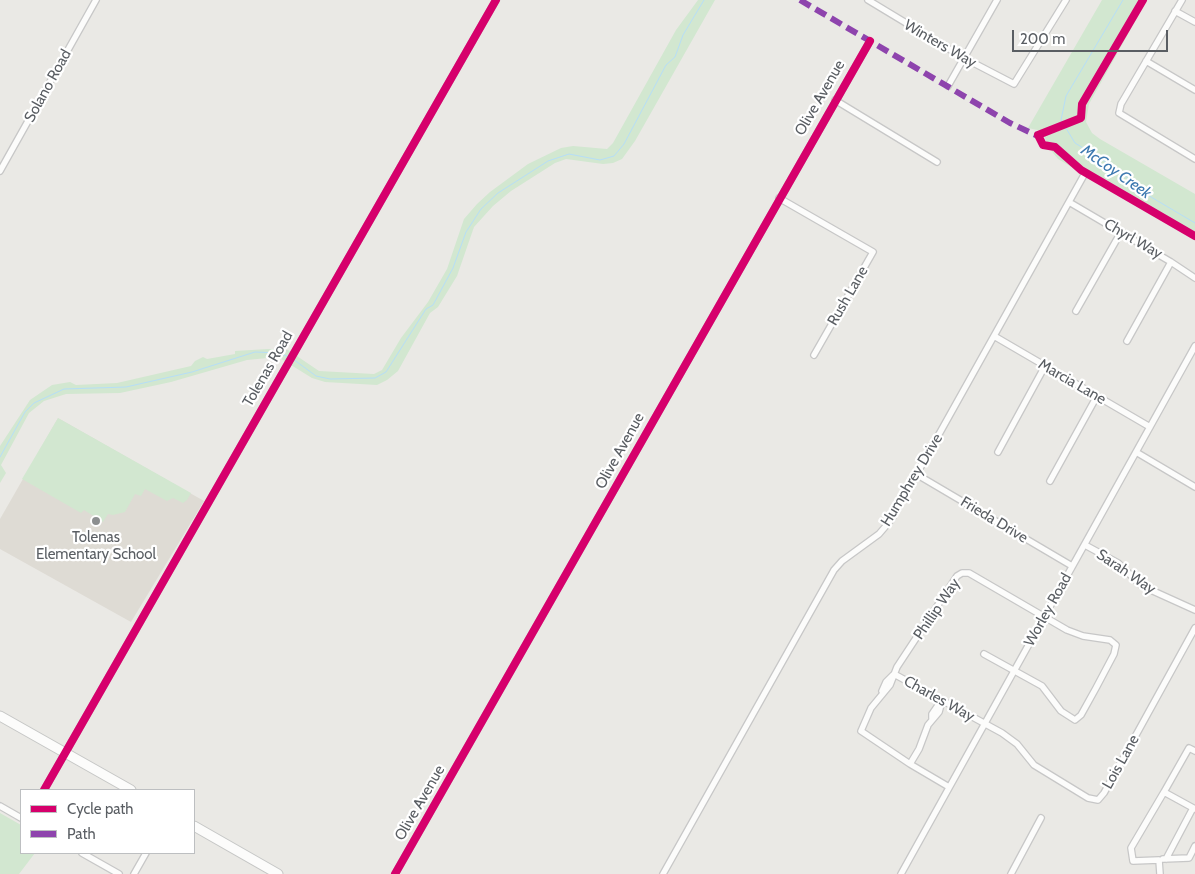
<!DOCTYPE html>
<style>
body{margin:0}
#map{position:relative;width:1195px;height:874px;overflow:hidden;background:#eae9e5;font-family:Cabin,sans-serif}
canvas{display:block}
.legend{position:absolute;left:20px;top:789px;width:175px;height:65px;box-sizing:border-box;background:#fff;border:1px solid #bdbfc1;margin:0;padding:6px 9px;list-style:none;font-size:15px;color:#5a5e63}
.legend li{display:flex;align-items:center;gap:10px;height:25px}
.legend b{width:25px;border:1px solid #bdbfc1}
.scale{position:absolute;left:1012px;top:30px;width:156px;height:22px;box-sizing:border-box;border:2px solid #5a5e63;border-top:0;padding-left:6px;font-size:15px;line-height:18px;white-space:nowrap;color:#5a5e63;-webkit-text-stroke:4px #fff;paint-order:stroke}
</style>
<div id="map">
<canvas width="1195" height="874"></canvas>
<ul class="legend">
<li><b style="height:6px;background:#d6006c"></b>Cycle path</li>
<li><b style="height:6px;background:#8e44ad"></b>Path</li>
</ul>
<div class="scale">200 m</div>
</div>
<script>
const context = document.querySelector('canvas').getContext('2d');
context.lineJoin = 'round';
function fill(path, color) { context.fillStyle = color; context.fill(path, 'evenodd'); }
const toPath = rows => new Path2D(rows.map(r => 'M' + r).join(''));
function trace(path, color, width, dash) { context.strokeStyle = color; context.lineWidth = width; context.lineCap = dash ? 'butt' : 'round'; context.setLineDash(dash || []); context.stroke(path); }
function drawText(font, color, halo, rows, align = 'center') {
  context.font = font + ' Cabin,sans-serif'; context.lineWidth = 4.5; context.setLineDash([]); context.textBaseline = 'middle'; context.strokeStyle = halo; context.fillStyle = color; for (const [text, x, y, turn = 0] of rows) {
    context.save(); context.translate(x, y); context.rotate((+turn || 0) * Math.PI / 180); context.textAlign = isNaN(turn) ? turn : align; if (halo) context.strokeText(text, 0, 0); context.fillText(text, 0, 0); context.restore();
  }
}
fill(toPath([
 [58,418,204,501,131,622,0,549,0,519]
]), '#dedbd4');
fill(toPath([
 [698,0,715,0,635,141,622,159,613,163,603,164,566,159,555,163,511,191,493,206,474,227,457,276,438,307,430,313,398,371,387,380,377,385,325,382,312,378,278,357,247,360,171,382,120,393,66,394,44,401,29,413,1,465,6,473,0,483,0,446,30,400,52,385,70,382,76,385,117,383,191,366,195,361,203,357,207,359,235,354,235,351,268,349,288,350,319,371,374,374,382,370,401,338,428,302,447,269,464,219,477,204,490,192,528,164,561,148,573,146,607,149,613,143,676,30],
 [1102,0,1147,0,1089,104,1086,122,1092,133,1100,139,1195,194,1195,240,1058,159,1049,148,1042,131,1028,128],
 [58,418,191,493,187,500,183,503,173,498,167,501,145,489,141,496,135,494,125,512,113,515,108,514,103,522,84,510,81,513,22,479],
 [0,813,21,825,21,853,35,853,19,874,0,874]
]), '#d2e7d0');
trace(toPath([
 [1123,0,1066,96,1061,120,1075,143,1114,167,1151,197,1195,223],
 [293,359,316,376,330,379,375,378,386,372,426,309,433,305,453,268,466,232,481,209,498,193,548,161,569,154,600,160,614,156,624,144,666,65,675,57,683,35,704,0],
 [0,457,25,412,34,403,64,389,126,387,192,372,255,352,279,353,289,357]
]), '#b6def7', 1);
const minor = toPath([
 [868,0,964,58,1014,84,1066,0],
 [1182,0,1121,104,1119,113,1195,159],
 [1175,11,1195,22],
 [1146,61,1195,90],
 [948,86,997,0],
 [835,100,937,162],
 [0,171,96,0],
 [779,198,873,252,814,355],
 [1069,202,1171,262,1195,278],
 [1076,311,1121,232],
 [994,336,1150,427],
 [1127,341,1171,262],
 [998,452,1045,366],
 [1136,452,1195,487],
 [916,474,1072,566],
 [1050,481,1097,396],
 [1085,545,1118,563,1142,586,1195,610],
 [894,674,1002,733,1017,744,1034,765,1088,798,1098,800,1104,793,1195,628],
 [882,691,886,682,893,675],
 [932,718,932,714,941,701],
 [1195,751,1189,748,1164,792,1195,809],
 [910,764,919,749,928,725,939,712,942,701],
 [949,787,910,764,861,731,871,708,890,685,897,667,957,576,962,573,969,573,1067,630,1083,636,1110,640,1116,645,1114,654,1096,688,1081,715,1075,720,1061,711,1042,686,984,654],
 [44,790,496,0],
 [0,806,21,818],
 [82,853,119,874],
 [1163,859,1189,858,1195,846],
 [1166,859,1193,808],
 [134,874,146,853],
 [395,874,870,41],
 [663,874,834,570,842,561,879,534,891,520,1084,175],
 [901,874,1195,346],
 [1011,874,1041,818],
 [1160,874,1159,860,1133,861,1131,848,1164,792]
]);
const secondary = toPath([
 [0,716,131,790],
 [194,826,278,874]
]);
trace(minor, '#c7c7c7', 8);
trace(secondary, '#c5c6c5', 11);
trace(minor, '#fcfcfb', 5.5);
trace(secondary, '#fcfcfb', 9);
trace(toPath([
 [800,0,1010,123,1038,136]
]), '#8e44ad', 6, [12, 6]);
trace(toPath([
 [1143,0,1082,104,1081,118,1038,135,1043,145,1055,147,1081,170,1195,236],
 [44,790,496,0],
 [395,874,870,41]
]), '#d6006c', 8);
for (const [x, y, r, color] of [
 [96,521,5,"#8c8f90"]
]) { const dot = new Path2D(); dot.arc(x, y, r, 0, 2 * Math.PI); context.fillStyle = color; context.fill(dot); trace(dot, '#fff', 2); }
drawText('15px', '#5a5e63', '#fff', [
 ["Winters Way",940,44,30],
 ["Solano Road",48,86,-61],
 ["Olive Avenue",820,98,-60],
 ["Chyrl Way",1133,239,30],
 ["Rush Lane",848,296,-60],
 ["Tolenas Road",268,369,-60],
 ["Marcia Lane",1072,382,30],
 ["Olive Avenue",620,451,-61],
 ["Humphrey Drive",912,480,-59],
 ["Frieda Drive",994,520,31],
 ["Sarah Way",1126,572,34],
 ["Phillip Way",937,609,-56],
 ["Worley Road",1048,610,-61],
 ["Charles Way",939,699,29],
 ["Lois Lane",1121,762,-61],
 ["Olive Avenue",420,803,-60]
]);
drawText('15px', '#5a5e63', '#fff', [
 ["Tolenas",96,538],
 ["Elementary School",96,555]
]);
drawText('italic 16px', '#3d79b0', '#fff', [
 ["McCoy Creek",1116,172,35]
]);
</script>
